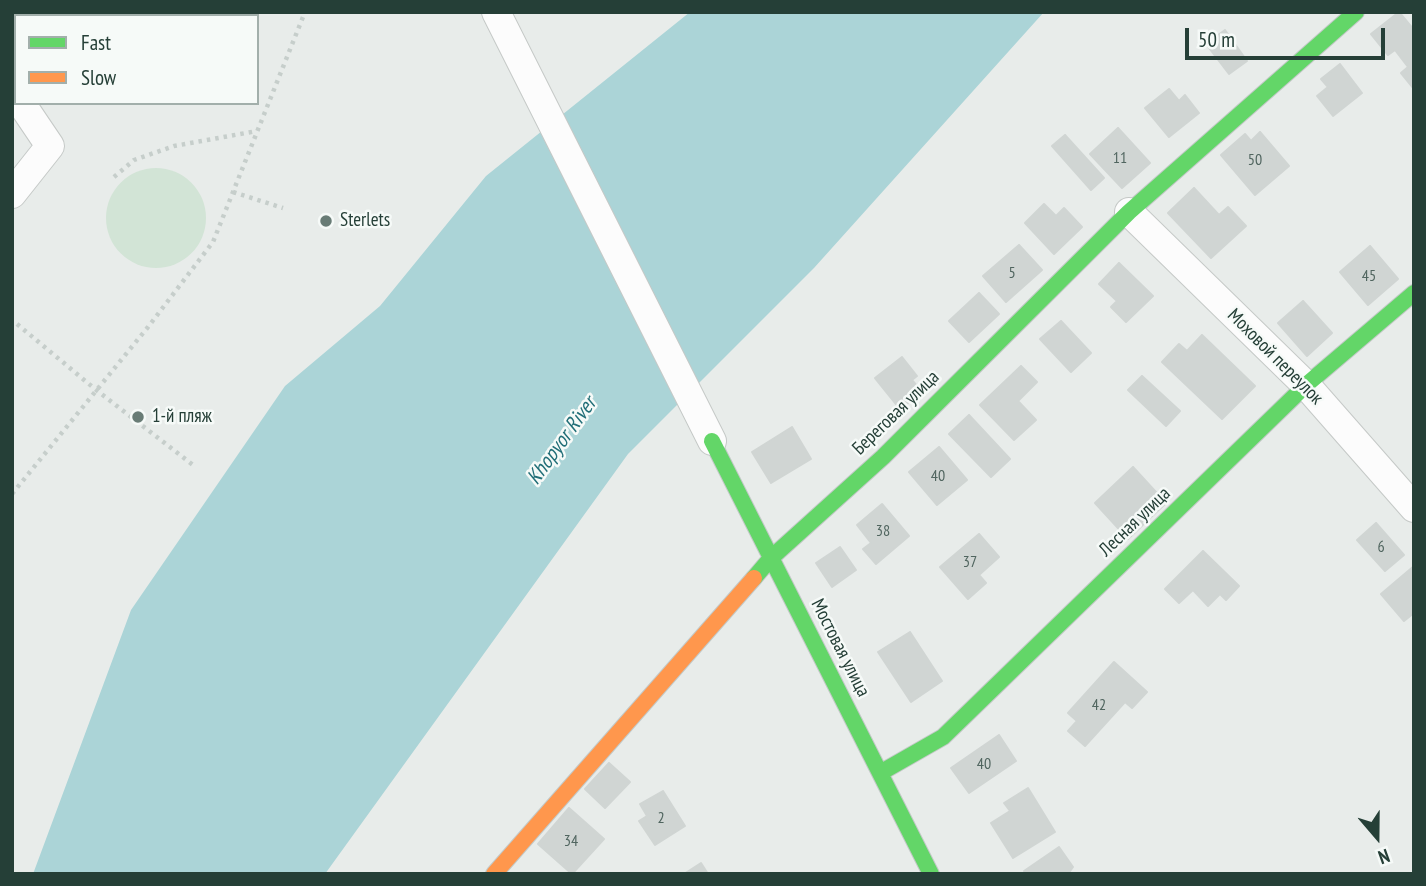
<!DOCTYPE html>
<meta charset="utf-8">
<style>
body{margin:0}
#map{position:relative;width:1426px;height:886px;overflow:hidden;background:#e8ecea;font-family:"PT Sans Narrow",sans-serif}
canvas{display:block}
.frame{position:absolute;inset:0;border:14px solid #253f37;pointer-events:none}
.legend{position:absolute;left:14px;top:14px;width:245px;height:91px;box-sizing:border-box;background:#f6faf8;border:2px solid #a2afab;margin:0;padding:9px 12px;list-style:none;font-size:21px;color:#253f37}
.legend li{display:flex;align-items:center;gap:14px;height:35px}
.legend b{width:35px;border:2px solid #a2afab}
.north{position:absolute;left:1342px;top:802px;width:70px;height:70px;-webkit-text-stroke:5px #f6faf8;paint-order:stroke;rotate:160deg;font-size:19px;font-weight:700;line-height:28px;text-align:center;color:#253f37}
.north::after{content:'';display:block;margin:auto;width:24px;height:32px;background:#253f37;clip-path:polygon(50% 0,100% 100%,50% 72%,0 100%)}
.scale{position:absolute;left:1185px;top:28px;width:200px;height:32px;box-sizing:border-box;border:4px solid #253f37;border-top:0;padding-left:9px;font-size:21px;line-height:24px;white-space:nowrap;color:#253f37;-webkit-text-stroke:5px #f6faf8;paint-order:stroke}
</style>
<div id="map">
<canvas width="1426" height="886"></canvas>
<div class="frame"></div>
<ul class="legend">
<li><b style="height:9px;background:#63d668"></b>Fast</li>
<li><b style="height:9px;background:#ff974d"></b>Slow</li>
</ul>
<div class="north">N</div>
<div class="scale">50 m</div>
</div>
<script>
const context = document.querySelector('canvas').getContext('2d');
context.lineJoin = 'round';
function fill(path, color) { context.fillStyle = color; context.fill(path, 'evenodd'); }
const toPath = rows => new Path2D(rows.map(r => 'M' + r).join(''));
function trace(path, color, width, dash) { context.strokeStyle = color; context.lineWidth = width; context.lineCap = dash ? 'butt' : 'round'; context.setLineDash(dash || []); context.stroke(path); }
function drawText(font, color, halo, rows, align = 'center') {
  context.font = font + ' "PT Sans Narrow",sans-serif'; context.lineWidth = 5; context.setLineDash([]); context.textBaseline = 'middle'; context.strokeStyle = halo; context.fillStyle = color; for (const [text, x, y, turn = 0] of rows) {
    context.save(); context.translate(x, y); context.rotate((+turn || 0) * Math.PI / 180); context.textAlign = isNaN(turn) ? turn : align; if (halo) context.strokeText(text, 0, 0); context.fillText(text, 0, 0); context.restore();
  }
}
fill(toPath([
 '106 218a50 50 0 1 1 100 0a50 50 0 1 1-100 0Z'
]), '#d2e4d6');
fill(toPath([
 [690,12,1044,12,814,268,628,454,325,874,33,874,131,610,285,386,380,306,486,176]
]), '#abd4d7');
const building = toPath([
 [1399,12,1414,30,1414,89,1401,73,1408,67,1395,50,1388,55,1371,34,1399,12],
 [1225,30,1247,61,1229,74,1206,44,1225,30],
 [1340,64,1362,93,1333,116,1317,96,1328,87,1321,79,1340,64],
 [1169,89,1179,101,1185,95,1199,113,1169,137,1145,108,1169,89],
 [1118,128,1150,163,1122,188,1090,154,1118,128],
 [1260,132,1289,166,1255,195,1221,155,1245,134,1251,141,1260,132],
 [1065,135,1104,178,1091,190,1052,146,1065,135],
 [1194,188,1219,215,1228,207,1246,226,1211,258,1168,213,1194,188],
 [1044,204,1056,216,1064,208,1082,227,1054,254,1025,223,1044,204],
 [1019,245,1042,270,1006,302,983,276,1019,245],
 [1370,246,1398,279,1368,305,1340,272,1370,246],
 [1119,263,1153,296,1126,322,1111,307,1117,301,1099,284,1119,263],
 [979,293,999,314,969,342,949,321,979,293],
 [1303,301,1332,333,1307,356,1278,323,1303,301],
 [1061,321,1091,353,1071,372,1040,339,1061,321],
 [1202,335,1255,386,1222,419,1162,362,1179,344,1187,351,1202,335],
 [902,357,917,376,912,380,922,392,900,409,875,378,902,357],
 [1021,366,1037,382,1018,401,1036,420,1014,440,980,405,1021,366],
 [1142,376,1180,411,1166,426,1128,390,1142,376],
 [969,415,1010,459,991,477,949,434,969,415],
 [792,427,811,459,771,483,752,452,792,427],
 [939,447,967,480,937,505,909,472,939,447],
 [1133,467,1166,503,1128,539,1095,503,1133,467],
 [882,504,909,536,876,564,863,549,871,543,857,525,882,504],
 [1376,523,1404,555,1385,571,1357,540,1376,523],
 [979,534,999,557,979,575,986,583,968,599,940,567,979,534],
 [840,547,856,570,832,587,816,563,840,547],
 [1203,551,1239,586,1226,600,1220,594,1208,606,1193,590,1179,603,1165,589,1203,551],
 [1414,566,1414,613,1404,621,1381,594,1414,566],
 [910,632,942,681,911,702,878,652,910,632],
 [1114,662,1147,692,1132,708,1125,702,1085,746,1068,731,1077,721,1068,713,1114,662],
 [999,735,1016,761,969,793,951,768,999,735],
 [609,763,630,782,605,808,585,789,609,763],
 [1028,788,1055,832,1013,858,991,823,1010,811,1004,803,1028,788],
 [663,791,685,826,655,845,639,821,647,816,640,804,663,791],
 [569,808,604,839,572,874,538,844,569,808],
 [1059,847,1073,867,1068,874,1026,874,1024,871,1059,847],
 [701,863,708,874,684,874,701,863]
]);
fill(building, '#d0d5d3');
trace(building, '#d0d5d3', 2);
const street = toPath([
 [496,12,712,441],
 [12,194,50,146,21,103],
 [1129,212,1306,385,1414,508]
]);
const fast = toPath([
 [712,441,931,874],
 [754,578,771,558,883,457,1129,212,1356,12],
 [880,773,943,737,1306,385,1414,293]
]);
const slow = toPath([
 [494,874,754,578]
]);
trace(street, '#c5c9c7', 30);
trace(fast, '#c3c9c7', 18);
trace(slow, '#c3c9c7', 18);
trace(toPath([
 [114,177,134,160,174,146,257,131],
 [233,192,283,208],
 [17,324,95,389,193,465],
 [12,494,148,327,213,242,305,12]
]), '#c6cecb', 4.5, [3.5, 5]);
trace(street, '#fcfcfc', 28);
trace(fast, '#63d668', 16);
trace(slow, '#ff974d', 16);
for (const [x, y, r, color] of [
 [326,221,7,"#697c76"],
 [138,417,7,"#697c76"]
]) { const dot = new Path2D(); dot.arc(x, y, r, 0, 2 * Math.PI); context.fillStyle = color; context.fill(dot); trace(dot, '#f6faf8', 2.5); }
drawText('16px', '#50655f', null, [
 ["11",1120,158],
 ["50",1255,160],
 ["5",1012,273],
 ["45",1369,276],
 ["40",938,476],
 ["38",883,531],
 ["6",1381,547],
 ["37",970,562],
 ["42",1099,705],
 ["40",984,764],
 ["2",661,818],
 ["34",571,841]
]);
drawText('19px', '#253f37', '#f6faf8', [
 ["Sterlets",340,221],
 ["1-й пляж",152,417]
], 'left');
drawText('19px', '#253f37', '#f6faf8', [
 ["Моховой переулок",1275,357,45],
 ["Береговая улица",896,413,-44],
 ["Лесная улица",1135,522,-44],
 ["Мостовая улица",840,648,63]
]);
drawText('italic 21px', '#226f78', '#f6faf8', [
 ["Khopyor River",562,441,-54]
]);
</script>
